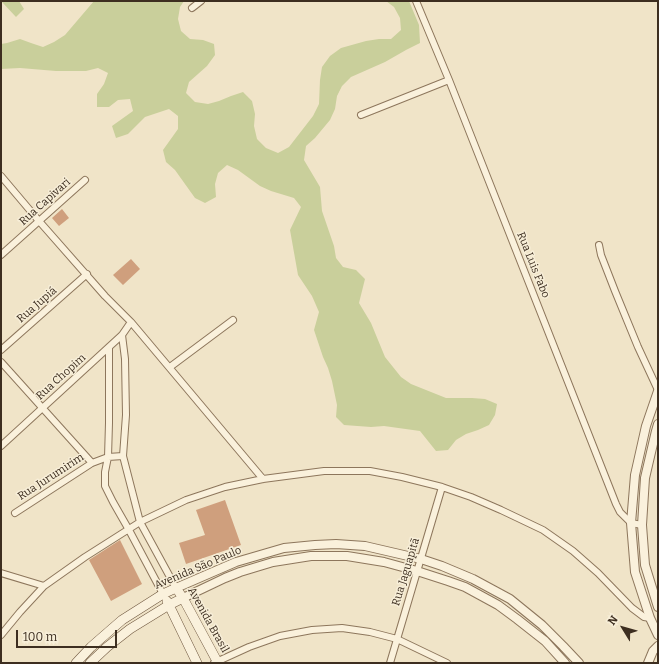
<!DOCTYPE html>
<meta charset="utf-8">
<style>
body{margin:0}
#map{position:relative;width:659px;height:664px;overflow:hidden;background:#f0e4c8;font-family:Bitter,serif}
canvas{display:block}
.frame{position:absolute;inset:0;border:2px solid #3d2e20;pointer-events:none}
.north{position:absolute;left:603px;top:608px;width:40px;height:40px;-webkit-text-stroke:3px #f7eed8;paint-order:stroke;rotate:307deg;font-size:11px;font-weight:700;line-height:16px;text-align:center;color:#3d2e20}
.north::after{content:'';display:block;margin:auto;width:14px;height:18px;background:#3d2e20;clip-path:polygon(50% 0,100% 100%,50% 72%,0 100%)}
.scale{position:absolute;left:16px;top:630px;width:101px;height:18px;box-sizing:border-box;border:2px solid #3d2e20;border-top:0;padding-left:5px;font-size:12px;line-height:14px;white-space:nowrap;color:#3d2e20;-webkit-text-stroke:3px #f7eed8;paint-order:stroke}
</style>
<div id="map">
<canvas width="659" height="664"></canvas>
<div class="frame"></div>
<div class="north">N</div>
<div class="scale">100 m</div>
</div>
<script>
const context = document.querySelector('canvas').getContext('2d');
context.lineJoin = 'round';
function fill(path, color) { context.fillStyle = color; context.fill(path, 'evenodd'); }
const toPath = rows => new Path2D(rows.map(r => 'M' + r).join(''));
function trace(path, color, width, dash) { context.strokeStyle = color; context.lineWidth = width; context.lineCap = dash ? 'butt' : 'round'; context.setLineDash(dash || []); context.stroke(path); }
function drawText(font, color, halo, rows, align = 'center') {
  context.font = font + ' Bitter,serif'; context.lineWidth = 3; context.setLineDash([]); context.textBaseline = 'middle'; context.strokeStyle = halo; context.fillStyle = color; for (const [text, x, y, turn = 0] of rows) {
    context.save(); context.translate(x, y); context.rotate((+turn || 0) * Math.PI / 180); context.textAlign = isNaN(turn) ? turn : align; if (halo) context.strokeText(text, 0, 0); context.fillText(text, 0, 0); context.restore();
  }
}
fill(toPath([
 [1,1,19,1,24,9,16,17],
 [94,1,184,1,180,7,178,19,181,31,190,39,203,40,214,44,215,55,207,66,189,82,186,93,195,102,208,104,219,101,231,96,243,92,252,101,255,114,254,126,257,139,266,148,278,153,289,147,313,116,319,104,320,80,322,67,330,56,341,48,366,41,379,39,391,39,401,30,400,18,394,7,386,1,409,1,419,25,420,43,406,50,385,62,351,77,342,86,337,96,335,109,330,120,315,138,306,146,304,160,320,187,322,211,334,246,336,258,343,267,356,270,365,279,359,303,371,323,385,357,401,377,411,384,446,398,472,398,485,399,497,404,495,415,489,425,478,430,466,434,456,440,448,450,436,451,420,431,384,426,371,427,344,425,336,417,337,405,332,381,328,368,323,357,314,330,319,312,312,296,298,275,290,230,301,207,294,198,271,191,260,186,238,170,227,165,218,173,215,184,216,197,205,203,195,198,175,170,166,162,163,150,178,129,178,116,169,109,145,117,128,134,116,138,112,126,133,111,130,99,118,100,109,107,97,107,97,94,104,84,108,73,98,68,86,71,56,71,20,68,1,69,1,44,7,43,20,39,31,43,43,47,54,42,65,35]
]), '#c9cf9b');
fill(toPath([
 [62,209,69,218,59,226,52,218],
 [131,259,140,269,123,285,113,275],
 [225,500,241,545,186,564,179,543,205,535,196,510],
 [120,540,142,584,111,601,89,560]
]), '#cf9f7d');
const minor = toPath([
 [416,1,449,80,616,504,620,512,631,523,642,525],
 [192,8,201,1],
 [361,115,449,80],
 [1,176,39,221,105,296,131,322,263,479],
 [599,245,601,255,615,291,638,347,658,390],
 [1,255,85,180],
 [122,335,125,359,126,415,123,456,140,522,176,588],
 [109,347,109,423,108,457,105,472,105,486,113,502,129,530,163,594],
 [1,350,87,274],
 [1,362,92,463],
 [170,367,233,320],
 [1,446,122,335,131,322],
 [15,513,92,463,108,457,123,456],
 [1,573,44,586],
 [1,635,20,612,44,586,85,557,140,522,186,500,225,487,263,479,324,471,370,471,402,477,442,487,471,497,501,510,543,530,573,551,598,573,632,608,644,617,650,618],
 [214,663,249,647,280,636,312,630,342,628,370,632,397,639,447,663],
 [390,663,442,487]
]);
const tertiary = toPath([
 [658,391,646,426,635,475,631,523,635,572,650,618,658,635],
 [658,424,656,431,645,478,642,525,645,565,658,607],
 [176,588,236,562,284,548,315,545,336,544,365,546,421,559,442,566,473,579,510,599,542,625,563,646,579,663],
 [183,598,225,578,240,572,273,562,311,556,347,556,384,562,417,571,448,581,465,587,498,605,517,619,545,641,565,663],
 [648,663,653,651,658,646]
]);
const secondary = toPath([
 [167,601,197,663],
 [76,663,91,647,122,620,163,594,176,588,183,598,218,663],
 [90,663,107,647,130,629,169,605,183,598]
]);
trace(minor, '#8d765c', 8);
trace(tertiary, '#8d765c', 10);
trace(secondary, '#6f573f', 10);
trace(minor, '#faf1dc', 6);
trace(tertiary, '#faf1dc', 8);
trace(secondary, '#faf1dc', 9);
drawText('11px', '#3d2e20', '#f7eed8', [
 ["Rua Capivari",45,202,-42],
 ["Rua Luis Fabo",533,265,68],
 ["Rua Jupiá",37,305,-41],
 ["Rua Chopim",61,377,-42],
 ["Rua Jurumirim",51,477,-33],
 ["Avenida São Paulo",198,568,-23],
 ["Rua Jaguapitã",406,572,-73],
 ["Avenida Brasil",208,620,61]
]);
</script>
